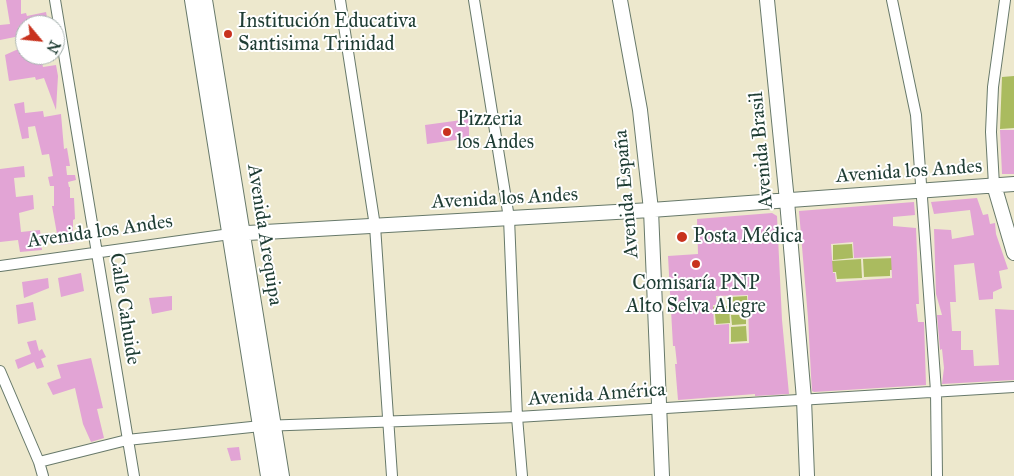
<!DOCTYPE html>
<meta charset="utf-8">
<style>
body{margin:0}
#map{position:relative;width:1014px;height:476px;overflow:hidden;background:#ede8cd;font-family:"IM FELL Great Primer",serif}
canvas{display:block}
.north{position:absolute;left:15px;top:15px;width:50px;height:50px;box-sizing:border-box;background:#fff;border:1px solid #a5b1ae;border-radius:50%;rotate:118deg;font-size:14px;font-weight:700;line-height:20px;text-align:center;color:#1f3d34}
.north::after{content:'';display:block;margin:auto;width:18px;height:22px;background:#c8321e;clip-path:polygon(50% 0,100% 100%,50% 72%,0 100%)}
</style>
<div id="map">
<canvas width="1014" height="476"></canvas>
<div class="north">N</div>
</div>
<script>
const context = document.querySelector('canvas').getContext('2d');
context.lineJoin = 'round';
function fill(path, color) { context.fillStyle = color; context.fill(path, 'evenodd'); }
const toPath = rows => new Path2D(rows.map(r => 'M' + r).join(''));
function trace(path, color, width, dash) { context.strokeStyle = color; context.lineWidth = width; context.lineCap = dash ? 'butt' : 'round'; context.setLineDash(dash || []); context.stroke(path); }
function drawText(font, color, halo, rows, align = 'center') {
  context.font = font + ' "IM FELL Great Primer",serif'; context.lineWidth = 4; context.setLineDash([]); context.textBaseline = 'middle'; context.strokeStyle = halo; context.fillStyle = color; for (const [text, x, y, turn = 0] of rows) {
    context.save(); context.translate(x, y); context.rotate((+turn || 0) * Math.PI / 180); context.textAlign = isNaN(turn) ? turn : align; if (halo) context.strokeText(text, 0, 0); context.fillText(text, 0, 0); context.restore();
  }
}
fill(toPath([
 [1014,76,1014,128,1000,129,1002,77],
 [852,244,853,258,833,260,833,245],
 [895,258,895,270,890,270,890,276,864,277,863,259],
 [861,259,862,278,837,279,836,272,832,272,831,261],
 [747,296,748,313,731,313,730,297],
 [729,306,730,323,716,324,715,314,710,314,709,307],
 [731,315,746,315,746,324,732,325],
 [746,326,747,341,731,342,731,327]
]), '#aabb5f');
fill(toPath([
 [6,0,21,0,21,14,26,13,27,16,46,12,48,22,18,27,20,36,0,40,0,25,10,24],
 [25,46,25,55,40,55,43,67,56,65,58,76,56,110,44,78,36,80,35,77,9,81,5,55],
 [24,102,25,113,43,111,44,117,61,114,64,149,67,148,70,166,66,166,67,175,75,175,76,180,68,182,69,187,70,187,70,198,74,198,75,219,73,220,73,232,75,243,59,245,52,206,54,206,54,186,50,186,48,177,53,176,49,154,42,155,35,126,28,127,29,138,22,139,14,104],
 [469,119,469,138,427,144,425,125],
 [1000,130,1014,130,1014,174,1002,174],
 [24,166,25,177,14,178,16,197,33,195,34,209,19,213,21,232,40,230,42,250,20,252,18,240,0,242,0,169],
 [977,198,983,215,988,214,990,224,995,223,996,234,1008,269,999,271,1002,288,993,292,993,299,979,300,974,263,954,265,956,302,950,302,952,331,961,331,961,350,973,350,974,366,999,365,995,309,1014,310,1014,380,942,384,944,368,942,349,940,350,937,315,942,315,936,294,934,229,951,230,952,239,974,235,970,210,934,214,931,202],
 [914,202,915,215,893,217,893,226,916,228,919,304,916,304,918,322,924,322,926,385,814,392,812,391,811,375,808,318,799,211],
 [853,242,854,258,891,256,892,278,836,282,835,273,833,273,831,244],
 [772,213,777,216,782,320,789,394,755,396,755,394,678,400,675,364,677,364,675,346,673,346,668,256,698,254,697,219],
 [748,295,749,343,729,344,729,324,714,325,713,305,717,305,716,296],
 [81,273,84,291,61,297,58,278],
 [48,278,49,288,24,298,22,282],
 [172,296,172,310,152,314,149,298],
 [33,302,36,320,18,324,16,305],
 [36,340,39,351,42,349,46,357,41,359,44,367,37,369,34,362,18,369,15,360,31,354,27,342],
 [91,358,103,408,97,409,104,438,91,442,83,424,75,388,53,395,47,383,61,378,57,365],
 [239,447,241,460,231,461,227,448]
]), '#e2a4d5');
const street = toPath([
 [55,0,134,476],
 [340,0,375,226,392,476],
 [474,0,509,218,517,417,522,476],
 [892,0,916,115,936,391,937,476],
 [994,185,991,132,993,87,1005,0],
 [0,266,230,234],
 [0,371,39,462,43,476],
 [39,462,127,440,261,426,517,417,1014,387]
]);
const secondary = toPath([
 [192,0,268,476],
 [205,0,282,476],
 [620,0,640,110,651,210,662,476],
 [767,0,787,201,804,399,807,476],
 [994,185,1014,253],
 [230,234,651,210,1014,184]
]);
trace(street, '#67796a', 12);
trace(secondary, '#67796a', 16);
trace(street, '#fff', 10);
trace(secondary, '#fff', 14);
for (const [x, y, r, color] of [
 [228,34,5,"#c8321e"],
 [447,132,5,"#c8321e"],
 [682,237,6,"#c8321e"],
 [696,264,5,"#c8321e"]
]) { const dot = new Path2D(); dot.arc(x, y, r, 0, 2 * Math.PI); context.fillStyle = color; context.fill(dot); trace(dot, '#fff', 2); }
drawText('20px', '#1f3d34', '#fff', [
 ["Institución Educativa",238,22],
 ["Santisima Trinidad",238,45],
 ["Pizzeria",457,120],
 ["los Andes",457,143],
 ["Posta Médica",693,237],
 ["Comisaría PNP",696,284,"center"],
 ["Alto Selva Alegre",696,307,"center"]
], 'left');
drawText('20px', '#1f3d34', '#fff', [
 ["Avenida Brasil",762,150,-95],
 ["Avenida los Andes",909,172,-4],
 ["Avenida España",627,194,-95],
 ["Avenida los Andes",505,199,-3],
 ["Avenida los Andes",100,232,-8],
 ["Avenida Arequipa",264,235,81],
 ["Calle Cahuide",124,309,81],
 ["Avenida América",597,395,-4]
]);
</script>
